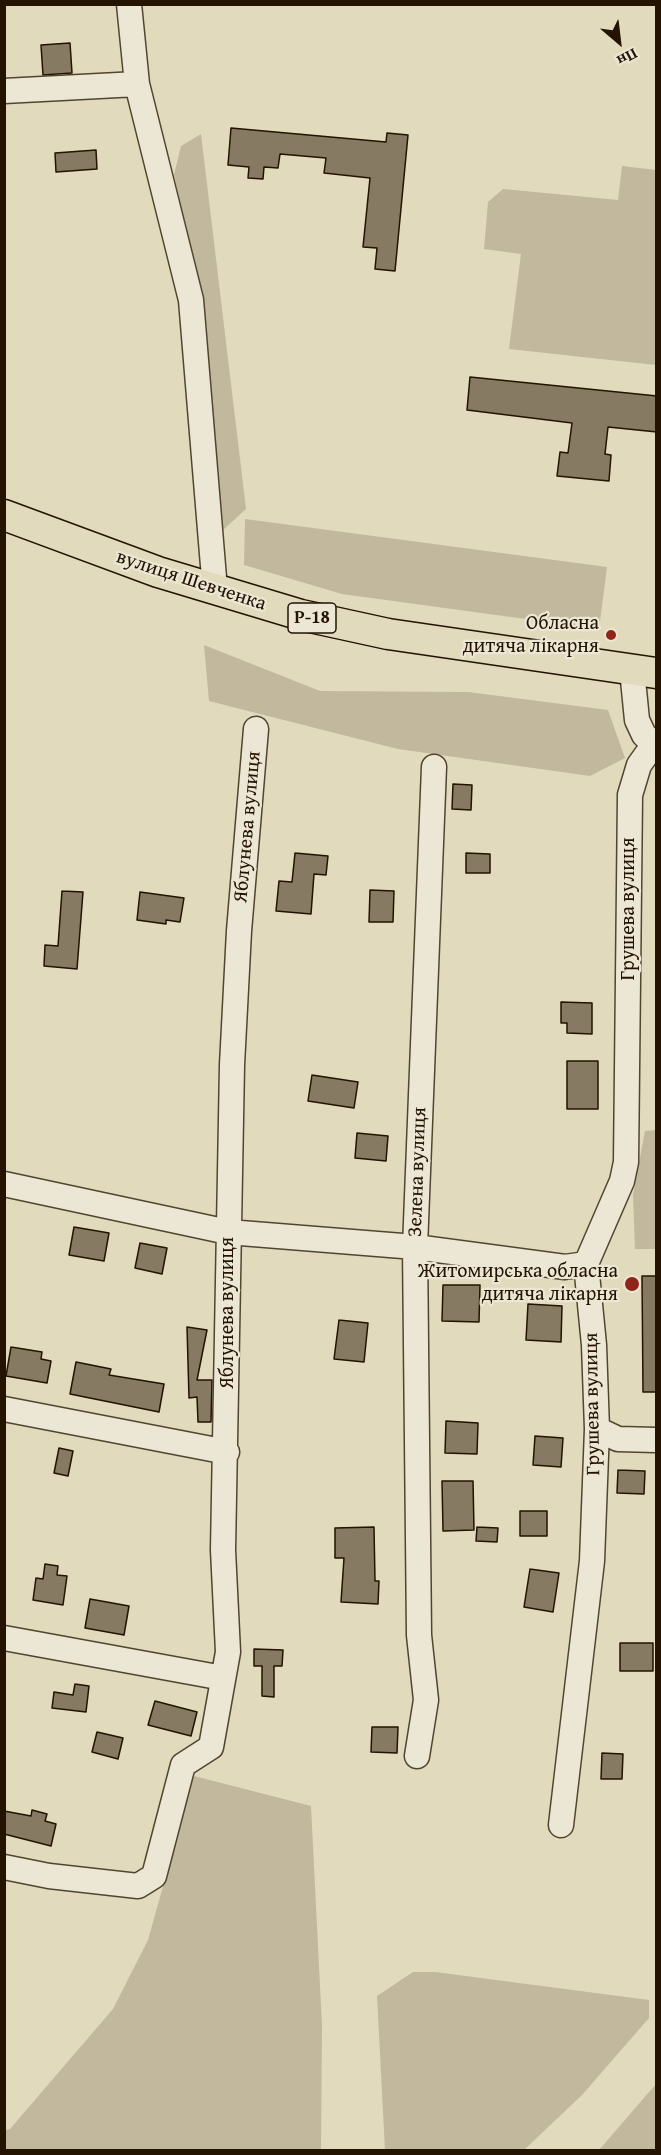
<!DOCTYPE html>
<meta charset="utf-8">
<style>
body{margin:0}
#map{position:relative;width:661px;height:2155px;overflow:hidden;background:#e1dabd;font-family:"Gentium Book Plus",serif}
canvas{display:block}
.frame{position:absolute;inset:0;border:6px solid #231300;pointer-events:none}
.north{position:absolute;left:589px;top:12px;width:60px;height:60px;-webkit-text-stroke:4px #ece7d4;paint-order:stroke;rotate:152deg;font-size:16px;font-weight:700;line-height:24px;text-align:center;color:#231300}
.north::after{content:'';display:block;margin:auto;width:21px;height:27px;background:#231300;clip-path:polygon(50% 0,100% 100%,50% 72%,0 100%)}
</style>
<div id="map">
<canvas width="661" height="2155"></canvas>
<div class="frame"></div>
<div class="north">Пн</div>
</div>
<script>
const context = document.querySelector('canvas').getContext('2d');
context.lineJoin = 'round';
function fill(path, color) { context.fillStyle = color; context.fill(path, 'evenodd'); }
const toPath = rows => new Path2D(rows.map(r => 'M' + r).join(''));
function trace(path, color, width, dash) { context.strokeStyle = color; context.lineWidth = width; context.lineCap = dash ? 'butt' : 'round'; context.setLineDash(dash || []); context.stroke(path); }
function drawText(font, color, halo, rows, align = 'center') {
  context.font = font + ' "Gentium Book Plus",serif'; context.lineWidth = 4.5; context.setLineDash([]); context.textBaseline = 'middle'; context.strokeStyle = halo; context.fillStyle = color; for (const [text, x, y, turn = 0] of rows) {
    context.save(); context.translate(x, y); context.rotate((+turn || 0) * Math.PI / 180); context.textAlign = isNaN(turn) ? turn : align; if (halo) context.strokeText(text, 0, 0); context.fillText(text, 0, 0); context.restore();
  }
}
fill(toPath([
 [201,134,246,509,222,531,202,305,174,175,181,146],
 [622,166,656,170,656,365,509,349,521,254,484,249,488,202,503,189,618,200],
 [245,519,607,567,599,629,342,594,244,565],
 [204,645,320,691,468,692,608,710,625,758,590,776,398,749,209,701],
 [656,1130,656,1249,635,1249,633,1195,645,1131],
 [194,1776,311,1806,322,2026,321,2150,5,2150,5,2130,10,2129,113,2009,148,1940],
 [413,1972,435,1972,649,2000,649,2018,582,2095,524,2150,385,2150,377,1996],
 [656,2084,656,2150,599,2150]
]), '#c1b89d');
const building = toPath([
 [70,43,72,73,43,75,41,45,70,43],
 [231,128,386,142,387,133,408,135,395,271,375,269,377,248,363,247,370,178,324,173,326,158,280,154,278,168,264,167,263,179,248,178,249,167,228,165,231,128],
 [96,150,97,169,56,172,55,153,96,150],
 [470,377,657,396,657,432,608,427,605,454,611,455,609,481,557,476,560,452,568,453,572,423,467,410,470,377],
 [453,784,472,785,471,810,452,809,453,784],
 [295,853,328,856,326,875,314,874,311,914,276,911,279,881,292,882,295,853],
 [466,853,490,854,490,873,466,873,466,853],
 [370,890,394,891,393,922,369,922,370,890],
 [62,891,83,892,77,969,44,966,45,945,58,946,62,891],
 [140,892,184,898,180,922,166,920,166,924,137,920,140,892],
 [561,1002,592,1003,592,1034,567,1033,567,1023,561,1023,561,1002],
 [567,1061,598,1061,598,1109,567,1109,567,1061],
 [312,1075,358,1082,354,1108,308,1101,312,1075],
 [357,1133,388,1136,386,1161,355,1158,357,1133],
 [74,1227,109,1233,104,1261,69,1255,74,1227],
 [140,1243,167,1248,162,1274,135,1268,140,1243],
 [642,1276,657,1276,657,1392,643,1392,642,1276],
 [443,1285,480,1285,479,1322,442,1321,443,1285],
 [528,1304,562,1306,561,1342,526,1340,528,1304],
 [339,1320,368,1323,364,1362,334,1359,339,1320],
 [187,1327,207,1330,197,1380,212,1380,211,1422,198,1422,197,1397,189,1398,187,1327],
 [11,1347,42,1352,41,1359,51,1361,47,1383,6,1376,11,1347],
 [76,1362,111,1369,109,1375,164,1384,159,1412,70,1394,76,1362],
 [446,1421,478,1423,477,1454,445,1453,446,1421],
 [535,1436,563,1438,561,1467,533,1465,535,1436],
 [59,1448,73,1451,68,1476,54,1473,59,1448],
 [618,1470,645,1471,644,1494,617,1493,618,1470],
 [442,1481,473,1481,474,1530,443,1531,442,1481],
 [520,1511,547,1511,547,1536,520,1536,520,1511],
 [374,1527,375,1581,379,1581,378,1604,341,1602,344,1558,335,1558,335,1528,374,1527],
 [477,1527,498,1528,497,1542,476,1541,477,1527],
 [45,1564,58,1566,57,1575,67,1576,63,1605,33,1600,36,1578,43,1579,45,1564],
 [530,1569,559,1573,553,1612,524,1607,530,1569],
 [90,1599,129,1606,124,1635,85,1628,90,1599],
 [620,1643,653,1643,653,1671,620,1671,620,1643],
 [254,1649,283,1650,282,1666,274,1666,274,1697,262,1696,262,1666,254,1666,254,1649],
 [75,1684,89,1686,86,1712,52,1708,54,1692,73,1695,75,1684],
 [155,1701,197,1712,191,1736,148,1725,155,1701],
 [372,1727,398,1727,397,1753,371,1752,372,1727],
 [97,1732,123,1738,118,1759,92,1752,97,1732],
 [602,1753,623,1754,622,1779,601,1779,602,1753],
 [32,1810,47,1814,45,1821,56,1824,51,1846,4,1834,4,1811,31,1816,32,1810]
]);
fill(building, '#867a62');
trace(building, '#231300', 1.5);
const minor = toPath([
 [129,4,137,84,191,300,215,590],
 [4,91,137,84],
 [632,670,637,720,644,735,656,745],
 [4,1184,228,1232,415,1247,565,1267,586,1264],
 [4,1409,227,1452],
 [597,1429,618,1439,656,1440],
 [4,1638,223,1678],
 [417,1756,426,1700,419,1635,415,1247,434,767],
 [561,1825,592,1561,597,1429,594,1345,586,1264,622,1181,626,1162,630,795,639,765,654,744],
 [4,1867,49,1876,138,1886,154,1876,183,1765,211,1747,228,1652,223,1550,232,1065,239,931,256,729]
]);
const major = toPath([
 [4,515,158,572,301,615,388,634,656,673]
]);
trace(minor, '#52452f', 27);
trace(major, '#231300', 33);
trace(minor, '#ece7d4', 24);
trace(major, '#e1dabd', 30);
for (const [x, y, r, color] of [
 [611,635,6,"#8f2418"],
 [632,1284,8,"#8f2418"]
]) { const dot = new Path2D(); dot.arc(x, y, r, 0, 2 * Math.PI); context.fillStyle = color; context.fill(dot); trace(dot, '#ece7d4', 2); }
for (const [x, y, w] of [
 [312,618,48]
]) { const box = new Path2D(); box.roundRect(x - w / 2, y - 15, w, 30, 4.5); context.fillStyle = '#ece7d4'; context.fill(box); trace(box, '#231300', 1.5); }
drawText('bold 18px', '#231300', null, [
 ["Р-18",312,618]
]);
drawText('20px', '#231300', '#ece7d4', [
 ["вулиця Шевченка",191,581,18],
 ["Яблунева вулиця",248,827,-85],
 ["Грушева вулиця",629,909,-90],
 ["Зелена вулиця",418,1172,-88],
 ["Яблунева вулиця",228,1313,-90],
 ["Грушева вулиця",593,1404,-91]
]);
drawText('20px', '#231300', '#ece7d4', [
 ["Обласна",599,624],
 ["дитяча лікарня",599,647],
 ["Житомирська обласна",618,1272],
 ["дитяча лікарня",618,1295]
], 'right');
</script>
